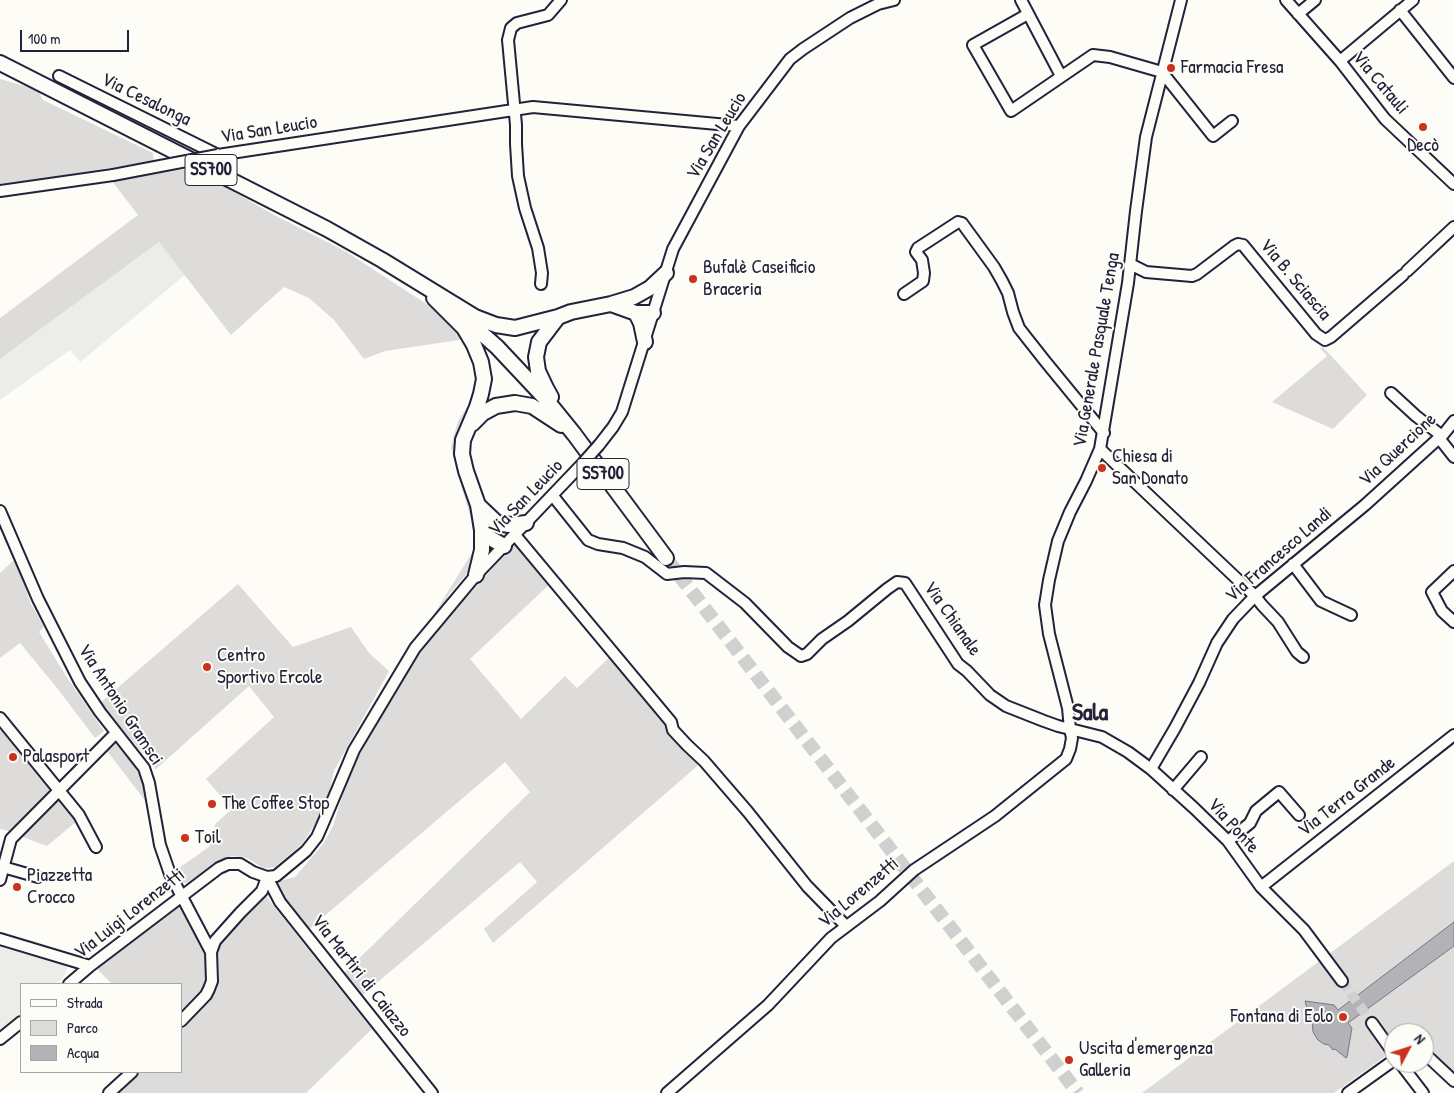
<!DOCTYPE html>
<meta charset="utf-8">
<style>
body{margin:0}
#map{position:relative;width:1454px;height:1093px;overflow:hidden;background:#fdfcf7;font-family:"Patrick Hand",sans-serif}
canvas{display:block}
.legend{position:absolute;left:20px;top:983px;width:162px;height:90px;box-sizing:border-box;background:#fdfcf7;border:1px solid #a5a5ac;margin:0;padding:6px 9px;list-style:none;font-size:15px;color:#22223b}
.legend li{display:flex;align-items:center;gap:10px;height:25px}
.legend b{width:25px;border:1px solid #a5a5ac}
.north{position:absolute;left:1384px;top:1023px;width:50px;height:50px;box-sizing:border-box;background:#fdfcf7;border:1px solid #a5a5ac;border-radius:50%;rotate:50deg;font-size:14px;font-weight:700;line-height:20px;text-align:center;color:#22223b}
.north::after{content:'';display:block;margin:auto;width:18px;height:22px;background:#c8321e;clip-path:polygon(50% 0,100% 100%,50% 72%,0 100%)}
.scale{position:absolute;left:20px;top:30px;width:109px;height:22px;box-sizing:border-box;border:2px solid #22223b;border-top:0;padding-left:6px;font-size:15px;line-height:18px;white-space:nowrap;color:#22223b;-webkit-text-stroke:4px #fdfcf7;paint-order:stroke}
</style>
<div id="map">
<canvas width="1454" height="1093"></canvas>
<ul class="legend">
<li><b style="height:6px;background:#fdfcf7"></b>Strada</li>
<li><b style="height:14px;background:#dddcdb"></b>Parco</li>
<li><b style="height:14px;background:#b2b2b7"></b>Acqua</li>
</ul>
<div class="north">N</div>
<div class="scale">100 m</div>
</div>
<script>
const context = document.querySelector('canvas').getContext('2d');
context.lineJoin = 'round';
function fill(path, color) { context.fillStyle = color; context.fill(path, 'evenodd'); }
const toPath = rows => new Path2D(rows.map(r => 'M' + r).join(''));
function trace(path, color, width, dash) { context.strokeStyle = color; context.lineWidth = width; context.lineCap = dash ? 'butt' : 'round'; context.setLineDash(dash || []); context.stroke(path); }
function drawText(font, color, halo, rows, align = 'center') {
  context.font = font + ' "Patrick Hand",sans-serif'; context.lineWidth = 4; context.setLineDash([]); context.textBaseline = 'middle'; context.strokeStyle = halo; context.fillStyle = color; for (const [text, x, y, turn = 0] of rows) {
    context.save(); context.translate(x, y); context.rotate((+turn || 0) * Math.PI / 180); context.textAlign = isNaN(turn) ? turn : align; if (halo) context.strokeText(text, 0, 0); context.fillText(text, 0, 0); context.restore();
  }
}
fill(toPath([
 [159,242,185,275,80,362,70,350,0,400,0,359],
 [0,945,64,963,67,968,65,974,58,984,21,984,21,1016,0,1031]
]), '#ecece9');
fill(toPath([
 [0,79,38,90,43,100,153,153,154,161,0,185],
 [192,168,276,216,345,251,448,318,466,339,479,367,479,380,476,396,461,425,457,435,456,447,458,464,479,534,478,550,476,558,470,570,450,593,438,611,433,616,473,551,474,540,471,519,458,475,451,448,454,435,458,421,469,404,477,381,477,365,466,339,385,351,364,359,334,320,309,298,284,287,231,335,159,242,0,359,0,318,138,215,112,181],
 [1323,347,1367,395,1333,429,1272,402,1327,356,1320,348],
 [517,541,552,582,470,659,521,719,565,676,577,688,613,654,703,761,493,943,484,929,537,882,520,862,359,998,341,976,530,792,505,762,308,930,281,895,276,882,295,877,323,844,333,826,345,787,357,760,394,691,424,646,438,627,466,598],
 [15,559,31,604,44,627,39,632,66,676,104,731,95,738,57,688,20,643,0,658,0,573],
 [238,584,293,647,351,627,369,653,389,671,334,771,329,792,319,818,302,844,275,867,269,868,263,868,247,858,232,856,223,859,191,883,184,883,179,881,172,866,179,868,209,847,214,837,215,824,232,809,206,779,274,717,249,686,156,769,100,703],
 [0,726,51,788,43,798,9,831,0,829],
 [116,744,135,767,141,779,145,792,147,803,107,751],
 [58,797,77,821,47,846,20,836],
 [1454,861,1454,1076,1424,1046,1424,1033,1394,1033,1394,1050,1334,1093,1142,1093],
 [265,895,372,1029,306,1093,115,1093,136,1072,181,1072,181,1026,210,998,216,985,217,949,233,926],
 [181,902,206,957,207,971,207,984,203,992,181,1014,181,984,112,984,95,967]
]), '#dddcdb');
const water = toPath([
 [1454,922,1454,946,1348,1023,1352,1028,1347,1057,1346,1058,1335,1049,1333,1050,1329,1045,1324,1044,1318,1040,1313,1032,1312,1021,1308,1016,1309,1015,1305,1001,1334,1005,1338,1010,1454,922]
]);
fill(water, '#b2b2b7');
trace(water, '#787885', 1);
trace(toPath([
 [1342,981,1372,1023]
]), '#d1d0d1', 10, [10, 5]);
trace(toPath([
 [666,558,1078,1093]
]), '#d1d0d1', 14, [14, 7]);
const minor = toPath([
 [1021,0,1061,76],
 [1286,0,1340,61,1385,119,1454,184],
 [1400,10,1454,78],
 [1028,14,973,45,1011,111,1093,55,1110,57,1162,72,1213,136,1232,121],
 [1298,14,1315,0],
 [1340,61,1413,0],
 [59,76,218,155,533,107,739,126],
 [0,191,113,175],
 [1130,264,1146,272,1192,276,1197,274,1234,246,1238,244,1243,245,1316,334,1325,340,1331,337,1403,275],
 [1407,271,1454,227],
 [541,284,542,273,538,248,525,208,518,176,516,144,516,125,508,40,511,28,517,23,548,15,561,0],
 [904,294,923,281,924,273,922,260,916,252,918,248,958,222,962,223,994,267,1002,281,1008,293,1013,312,1019,328,1045,361,1104,433],
 [1391,393,1416,416,1442,436],
 [1439,438,1454,457],
 [599,445,613,427,622,412,673,249,739,126,790,59,803,49,850,18,878,4,894,0],
 [1100,449,1255,596,1262,605,1278,622,1297,652,1303,657],
 [553,496,588,540,598,544,623,548,645,557,667,574,684,572,706,573,745,603,788,647,801,656,807,654,822,639,848,621,887,589,897,582,905,583,958,664,967,671,990,695,1006,706,1044,721,1058,726,1102,737,1128,752,1151,769,1194,808,1228,841,1261,887,1304,930,1342,981],
 [0,511,38,599,80,682,100,712,144,768,149,783,160,845,170,874,211,952],
 [515,535,671,722,673,730,687,745,704,761,748,812,807,886,846,926],
 [1293,564,1321,601,1351,615],
 [1454,571,1432,592,1442,611,1454,622],
 [0,718,79,815,96,847],
 [1151,769,1175,728,1199,683,1217,643,1233,619,1255,596,1365,505,1439,438,1442,436,1454,421],
 [1173,790,1201,757],
 [1228,841,1250,823,1256,811,1279,792,1299,815],
 [3,867,38,877],
 [267,877,280,902,432,1093],
 [0,880,11,839,116,733],
 [1261,887,1454,735],
 [0,939,90,966],
 [69,984,90,966,219,868,228,864,240,864,253,872,267,877,276,876,306,851,317,837,324,821,354,750,415,648,476,575,583,463],
 [181,1021,206,995,209,989,212,981,211,952,215,941,240,913,262,891,267,877],
 [1372,1023,1394,1054],
 [0,1039,21,1022],
 [1424,1053,1454,1081],
 [1400,1063,1423,1093],
 [109,1093,132,1072],
 [667,1093,768,1005,831,938,880,901,914,870,995,816,1066,759,1070,749,1072,738,1070,729,1068,708,1049,634,1045,605,1049,580,1058,541,1070,512,1086,481,1100,449,1128,283,1136,211,1146,137,1181,0],
 [1348,1093,1394,1060]
]);
const highway = toPath([
 [0,63,327,229,382,260,475,317,496,325,515,328,558,317,571,312,611,304,634,297,650,288,666,273],
 [434,298,464,328,474,345,481,362,484,379,481,394,477,407,463,440,462,454,466,471,478,505,482,530,482,550,476,575],
 [611,304,636,313,653,313],
 [636,313,641,323,645,342],
 [462,316,497,347,544,397,574,434,666,558],
 [551,397,546,388,538,371,536,357,539,342,558,317],
 [472,424,483,413,496,406,515,403,532,406,561,425],
 [478,505,497,523,509,525,526,523],
 [482,530,490,538,504,546]
]);
trace(minor, '#22223b', 14);
trace(highway, '#22223b', 18);
trace(minor, '#fdfcf7', 10);
trace(highway, '#fdfcf7', 14);
const minorBridge = toPath([
 [113,175,218,155],
 [583,463,599,445]
]);
trace(minorBridge, '#22223b', 14, []);
trace(minorBridge, '#fdfcf7', 10);
for (const [x, y, r, color] of [
 [1171,68,5,"#c8321e"],
 [1423,127,5,"#c8321e"],
 [693,279,5,"#c8321e"],
 [1102,468,5,"#c8321e"],
 [207,667,5,"#c8321e"],
 [13,757,5,"#c8321e"],
 [212,804,5,"#c8321e"],
 [185,838,5,"#c8321e"],
 [17,887,5,"#c8321e"],
 [1343,1017,5,"#c8321e"],
 [1069,1060,5,"#c8321e"]
]) { const dot = new Path2D(); dot.arc(x, y, r, 0, 2 * Math.PI); context.fillStyle = color; context.fill(dot); trace(dot, '#fdfcf7', 2); }
for (const [x, y, w] of [
 [211,170,52],
 [603,474,52]
]) { const box = new Path2D(); box.roundRect(x - w / 2, y - 15.5, w, 31, 4); context.fillStyle = '#fdfcf7'; context.fill(box); trace(box, '#22223b', 1); }
drawText('bold 18px', '#22223b', null, [
 ["SS700",211,170],
 ["SS700",603,474]
]);
drawText('19px', '#22223b', '#fdfcf7', [
 ["Farmacia Fresa",1181,68],
 ["Decò",1423,146,"center"],
 ["Bufalè Caseificio",703,268],
 ["Braceria",703,290],
 ["Chiesa di",1112,457],
 ["San Donato",1112,479],
 ["Centro",217,656],
 ["Sportivo Ercole",217,678],
 ["Palasport",23,757],
 ["The Coffee Stop",222,804],
 ["Toil",195,838],
 ["Piazzetta",27,876],
 ["Crocco",27,898],
 ["Fontana di Eolo",1333,1017,"right"],
 ["Uscita d'emergenza",1079,1049],
 ["Galleria",1079,1071]
], 'left');
drawText('19px', '#22223b', '#fdfcf7', [
 ["Via Catauli",1380,83,50],
 ["Via Cesalonga",146,100,26],
 ["Via San Leucio",269,130,-9],
 ["Via San Leucio",717,136,-59],
 ["Via B. Sciascia",1295,280,50],
 ["Via Generale Pasquale Tenga",1097,350,-80],
 ["Via Quercione",1398,450,-43],
 ["Via San Leucio",526,498,-46],
 ["Via Francesco Landi",1279,555,-41],
 ["Via Chianale",952,619,55],
 ["Via Antonio Gramsci",120,705,57],
 ["Via Terra Grande",1347,797,-38],
 ["Via Ponte",1233,826,48],
 ["Via Lorenzetti",859,893,-40],
 ["Via Luigi Lorenzetti",130,914,-38],
 ["Via Martiri di Caiazzo",361,976,52]
]);
drawText('bold 24px', '#22223b', '#fdfcf7', [
 ["Sala",1090,714]
]);
</script>
